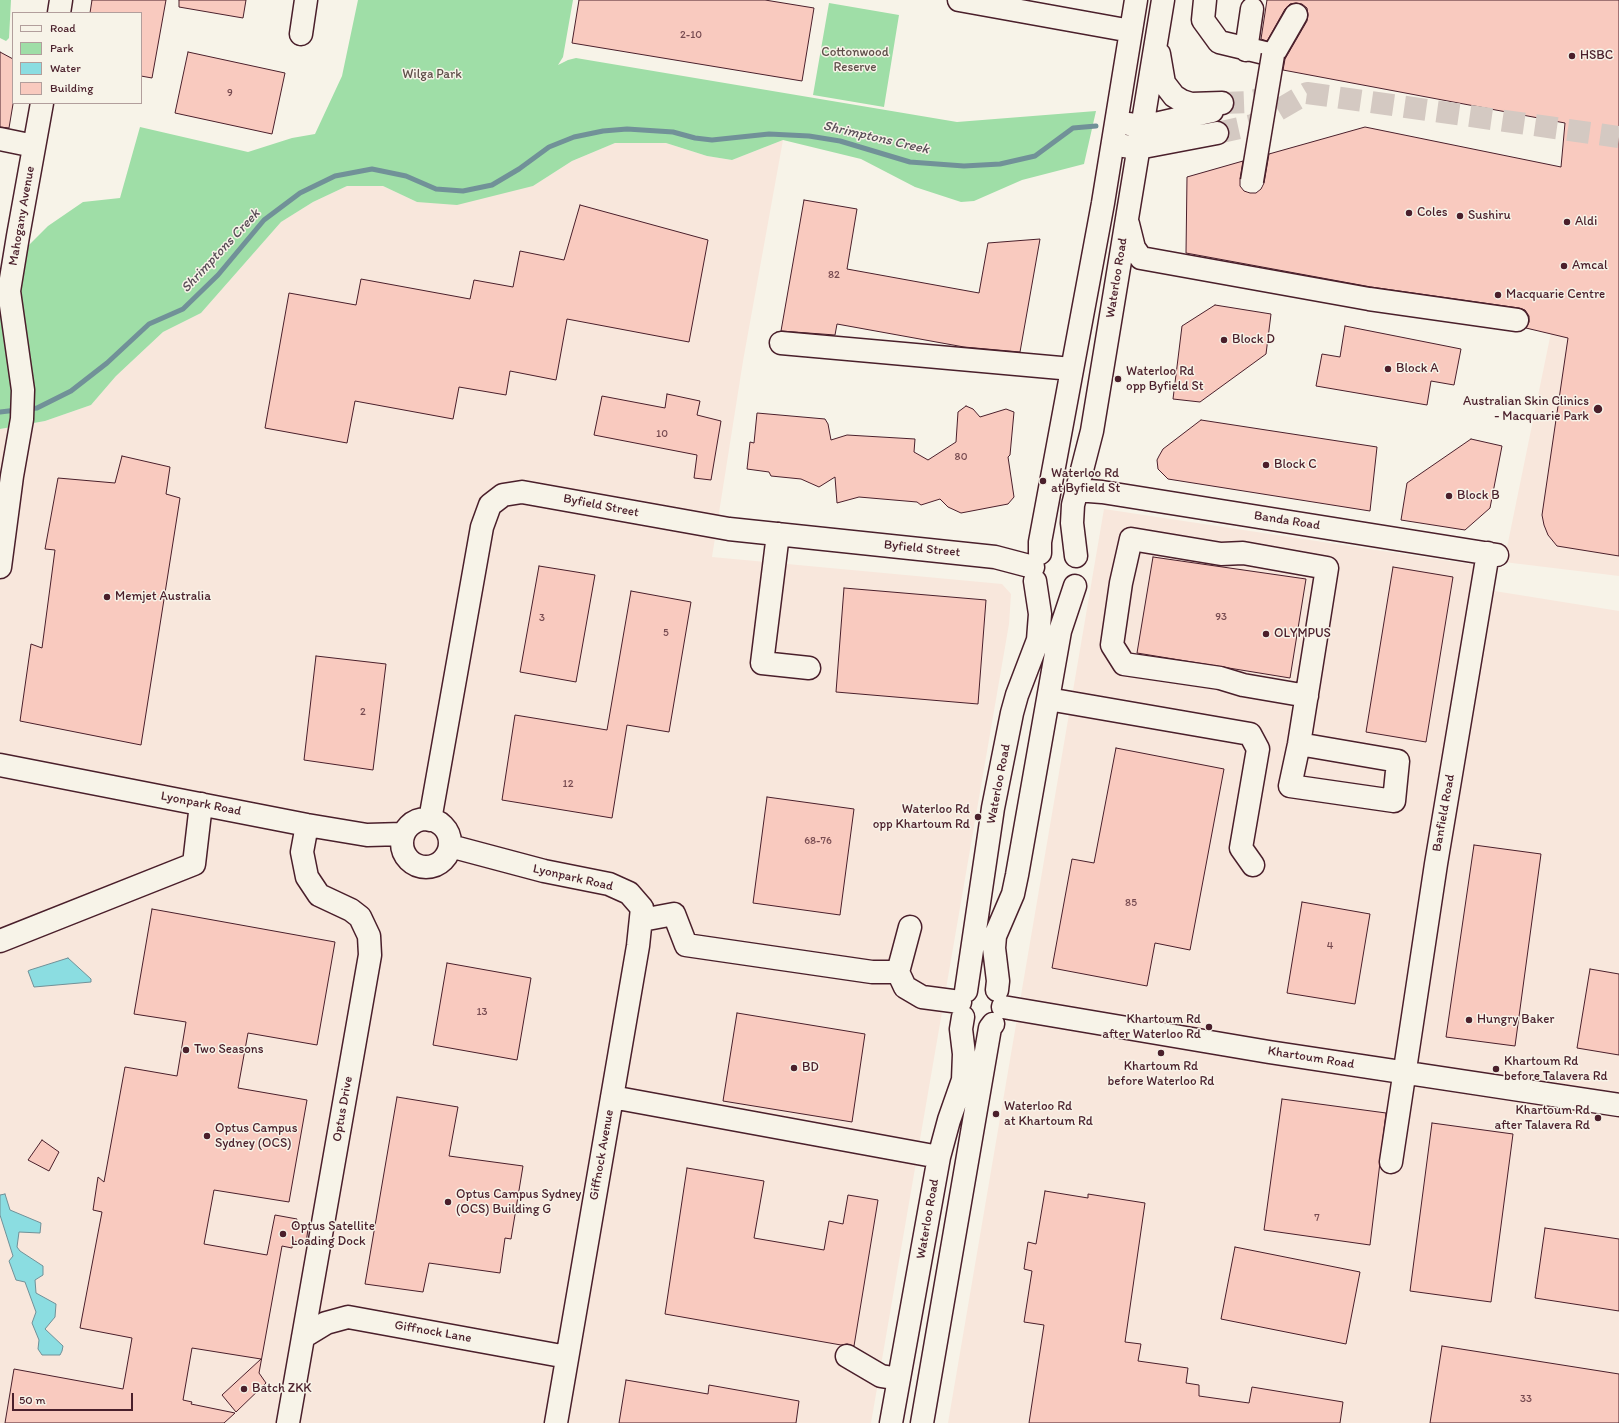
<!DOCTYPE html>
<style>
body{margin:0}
#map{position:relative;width:1619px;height:1423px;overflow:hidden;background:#f7f3e8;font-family:Itim,sans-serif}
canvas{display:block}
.legend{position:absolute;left:12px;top:12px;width:130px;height:92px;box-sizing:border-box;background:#f7f3e8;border:1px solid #b29e9c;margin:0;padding:5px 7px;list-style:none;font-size:12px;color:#4a1f2b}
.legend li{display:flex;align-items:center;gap:8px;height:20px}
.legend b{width:20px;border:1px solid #b29e9c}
.scale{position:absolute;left:12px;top:1393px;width:121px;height:18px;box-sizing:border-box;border:2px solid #4a1f2b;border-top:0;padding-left:5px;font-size:12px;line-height:14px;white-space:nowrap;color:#4a1f2b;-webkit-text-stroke:3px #f7f3e8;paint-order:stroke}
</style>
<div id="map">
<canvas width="1619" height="1423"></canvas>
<ul class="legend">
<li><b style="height:5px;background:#f7f3e8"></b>Road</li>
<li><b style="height:11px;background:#9fdea7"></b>Park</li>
<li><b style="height:11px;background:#8bdde1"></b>Water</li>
<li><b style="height:11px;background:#f9cabf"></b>Building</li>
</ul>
<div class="scale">50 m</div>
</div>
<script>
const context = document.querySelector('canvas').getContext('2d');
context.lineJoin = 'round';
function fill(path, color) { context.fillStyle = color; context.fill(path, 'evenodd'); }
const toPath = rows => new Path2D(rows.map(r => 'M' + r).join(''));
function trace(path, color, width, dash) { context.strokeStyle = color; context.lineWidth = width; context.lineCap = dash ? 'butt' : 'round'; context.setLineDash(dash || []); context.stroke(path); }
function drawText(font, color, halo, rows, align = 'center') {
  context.font = font + ' Itim,sans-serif'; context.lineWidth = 3; context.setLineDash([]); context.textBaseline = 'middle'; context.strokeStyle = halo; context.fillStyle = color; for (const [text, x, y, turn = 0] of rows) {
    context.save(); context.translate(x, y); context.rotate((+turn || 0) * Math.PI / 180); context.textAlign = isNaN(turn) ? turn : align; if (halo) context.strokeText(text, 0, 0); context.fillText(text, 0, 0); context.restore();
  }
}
fill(toPath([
 [783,140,743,361,712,557,1002,584,1011,594,1009,624,871,1423,0,1423,0,429,45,421,91,405,116,376,163,332,201,313,281,222,313,202,347,186,383,186,417,202,533,186,572,161,615,143,666,143,707,156,732,160],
 [1556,308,1619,319,1619,576,1504,562],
 [1104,509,1509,570,1485,568,1482,589,1619,611,1619,1423,948,1423]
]), '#f8e7dc');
fill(toPath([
 [0,0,11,0,9,38,6,41,0,38],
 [358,0,573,0,563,57,558,65,568,60,576,58,957,122,1096,111,1084,164,1022,180,974,201,961,202,915,187,861,159,783,140,732,160,707,156,666,143,615,143,572,161,533,186,457,205,417,202,383,186,347,186,313,202,281,222,201,313,163,332,116,376,91,405,45,421,0,429,0,274,48,226,83,202,120,198,140,127,248,152,292,138,315,134,342,76],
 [829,3,899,15,884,107,813,95]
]), '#9fdea7');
const water = toPath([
 [68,958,91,979,91,982,34,987,28,971,30,970,68,958],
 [5,1194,10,1210,41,1223,40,1233,19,1232,17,1247,20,1251,43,1266,43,1275,35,1280,36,1293,56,1304,55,1317,45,1329,63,1346,62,1351,60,1355,42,1355,38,1349,39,1340,32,1323,36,1312,25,1282,16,1280,9,1261,13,1256,0,1215,0,1195,5,1194]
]);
fill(water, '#8bdde1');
trace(water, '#719198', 1);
trace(toPath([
 [27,409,37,408,71,391,107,363,149,324,183,309,218,275,264,220,300,193,335,176,372,169,406,176,436,189,463,191,492,185,519,169,549,147,574,137,603,131,627,129,673,132,695,138,712,140,769,134,809,136,840,141,910,162,964,166,1000,164,1035,156,1073,128,1096,126],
 [0,412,17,410]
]), '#719198', 5);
const building = toPath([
 [92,0,166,0,152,78,141,76,141,13,90,13,92,0],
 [179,0,246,0,243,18,179,7,179,0],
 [579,0,765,0,814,8,802,81,572,43,579,0],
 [1267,0,1619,0,1619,556,1557,546,1548,535,1544,525,1542,515,1568,338,1526,328,1529,322,1529,316,1525,310,1519,308,1371,287,1186,253,1187,177,1243,161,1240,179,1240,186,1244,191,1250,193,1256,193,1261,189,1264,183,1269,154,1365,127,1561,167,1565,123,1283,70,1285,59,1307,21,1308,15,1307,8,1302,4,1296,3,1290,4,1285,9,1267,41,1261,39,1267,0],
 [0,52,13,59,13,104,9,128,0,127,0,52],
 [188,52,285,73,272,134,175,113,188,52],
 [804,200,857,209,847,269,979,293,988,243,1040,239,1020,352,964,347,837,324,835,335,781,331,804,200],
 [580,205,708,240,689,342,567,319,556,380,510,371,506,395,459,387,453,419,355,401,347,443,265,428,289,293,356,305,361,279,470,299,474,280,513,287,520,251,564,260,580,205],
 [1215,305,1271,314,1266,354,1200,402,1173,399,1182,326,1215,305],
 [1345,326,1461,349,1454,385,1431,381,1427,405,1316,386,1322,354,1340,357,1345,326],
 [667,394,700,401,697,415,721,421,711,480,694,478,697,455,594,435,602,396,665,408,667,394],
 [966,406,973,409,980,417,1006,409,1014,412,1010,455,1008,457,1014,497,1008,504,961,513,948,507,940,499,921,505,917,502,859,497,837,503,835,477,819,487,801,479,771,476,769,472,747,469,750,442,754,443,757,413,825,419,828,424,831,440,847,435,915,439,914,452,928,460,956,442,958,412,966,406],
 [1201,420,1377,447,1370,511,1168,479,1158,469,1157,460,1159,456,1163,449,1201,420],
 [1471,439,1502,446,1490,508,1465,530,1401,520,1407,483,1471,439],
 [122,456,170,467,166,494,180,498,141,745,20,721,31,644,42,648,55,550,45,549,58,478,115,483,122,456],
 [1153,557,1306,579,1290,678,1137,653,1153,557],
 [539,566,595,575,576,682,520,672,539,566],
 [1393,567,1453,577,1426,742,1366,732,1393,567],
 [844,588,986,600,978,704,836,692,844,588],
 [631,591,691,602,669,732,627,725,612,818,502,800,515,715,607,730,631,591],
 [316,656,386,664,373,770,304,760,316,656],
 [1116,748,1224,769,1190,950,1155,943,1147,986,1052,968,1072,859,1094,863,1116,748],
 [767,797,854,809,840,915,753,903,767,797],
 [1474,845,1541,854,1515,1046,1446,1037,1474,845],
 [1302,902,1370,914,1355,1004,1287,993,1302,902],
 [152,909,335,942,317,1045,248,1033,238,1088,307,1100,289,1202,214,1190,204,1244,267,1255,275,1215,297,1219,295,1226,308,1229,306,1243,293,1241,292,1248,282,1246,259,1373,266,1383,236,1412,222,1395,261,1359,192,1348,183,1400,192,1402,191,1404,235,1413,224,1423,5,1423,14,1369,123,1389,132,1338,80,1328,102,1212,93,1210,98,1177,104,1182,125,1067,177,1076,186,1022,134,1014,152,909],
 [447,963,531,978,517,1060,433,1045,447,963],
 [1590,969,1619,974,1619,1055,1577,1048,1590,969],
 [737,1013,865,1034,852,1122,723,1101,737,1013],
 [397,1097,458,1107,449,1156,523,1166,511,1239,505,1238,500,1273,429,1263,423,1292,365,1284,397,1097],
 [1282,1099,1386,1113,1370,1245,1264,1230,1282,1099],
 [1432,1123,1513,1134,1491,1302,1410,1291,1432,1123],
 [42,1140,59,1152,49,1171,28,1160,42,1140],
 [687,1168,764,1181,754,1238,824,1250,829,1221,843,1224,848,1195,878,1200,854,1346,847,1344,841,1345,665,1314,687,1168],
 [1045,1191,1088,1198,1088,1194,1145,1203,1125,1342,1141,1344,1138,1361,1188,1368,1186,1383,1199,1385,1199,1396,1249,1403,1252,1387,1343,1402,1340,1423,1029,1423,1044,1325,1024,1322,1032,1271,1024,1269,1028,1242,1036,1244,1045,1191],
 [1545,1228,1619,1239,1619,1311,1535,1298,1545,1228],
 [1235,1247,1360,1272,1346,1344,1221,1319,1235,1247],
 [1442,1346,1619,1374,1619,1423,1430,1423,1442,1346],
 [626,1380,708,1394,709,1385,799,1401,796,1423,619,1423,626,1380]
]);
fill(building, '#f9cabf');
trace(building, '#4a1f2b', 1);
trace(toPath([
 [1222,103,1248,102,1283,93],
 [1217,133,1253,125,1307,93,1619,137]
]), '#d4c9c2', 22, [22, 11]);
const minor = toPath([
 [959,0,1131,31],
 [1205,0,1203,20,1219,42,1273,55,1296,15],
 [59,13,61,0],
 [301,34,306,0],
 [1246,50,1252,9],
 [1159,54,1164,83,1174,96,1182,101,1191,104,1222,103],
 [1129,124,1142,127,1212,111],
 [0,139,34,146],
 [1124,146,1138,148,1217,133],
 [1128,224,1134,248,1141,258,1369,299,1517,320],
 [781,343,1072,369],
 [1076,490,1102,492,1497,555],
 [778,534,762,663,809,668],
 [1040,553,1040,542,1103,203,1136,0],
 [1076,556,1072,523,1073,505,1092,431,1163,0],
 [0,567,12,476,22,419,23,390,9,291,18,236,42,103],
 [1048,699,1250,734,1258,749,1241,848,1253,865],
 [1299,744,1398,761,1394,801,1290,786,1299,744,1327,568,1243,553,1221,554,1131,539,1121,583,1112,645,1124,664,1220,678,1243,685,1307,696],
 [0,765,307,825,367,835,403,834],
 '402 843a24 24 0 1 1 48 0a24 24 0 1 1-48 0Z',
 [430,820,482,527,490,505,503,495,522,492,729,529,995,557,1033,567],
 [450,846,544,871,609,884,629,893,642,908,638,946,556,1423],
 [642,920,674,914,686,945,872,972,898,972],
 [910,927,898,972,905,987,922,997,960,1002],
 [0,941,194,864,201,804],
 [997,990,998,981,994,948,995,936,1013,894,1017,875,1060,631,1075,586],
 [966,991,993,808,1012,713,1017,695,1038,640,1040,614,1035,581],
 [1003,1007,1269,1052,1619,1105],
 [612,1097,939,1157],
 [1391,1162,1436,864,1488,553],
 [303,1337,326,1323,348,1317,567,1357],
 [847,1356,881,1376,899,1379],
 [288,1423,370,955,369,936,360,917,351,910,319,895,307,877,302,852,307,825],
 [891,1423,939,1157,949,1120,963,1080,964,1054,961,1029,963,1017],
 [922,1423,990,1028,993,1024]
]);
trace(minor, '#4a1f2b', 25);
trace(minor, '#f7f3e8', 22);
const minorBridge = toPath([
 [1252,181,1273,55]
]);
trace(minorBridge, '#4a1f2b', 25, []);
trace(minorBridge, '#f7f3e8', 22);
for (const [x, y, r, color] of [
 [1572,56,4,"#4a1f2b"],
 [1409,213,4,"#4a1f2b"],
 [1460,216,4,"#4a1f2b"],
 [1567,222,4,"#4a1f2b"],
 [1564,266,4,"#4a1f2b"],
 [1498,295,4,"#4a1f2b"],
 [1224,340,4,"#4a1f2b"],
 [1388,369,4,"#4a1f2b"],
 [1118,379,4,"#4a1f2b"],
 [1598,409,5,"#4a1f2b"],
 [1266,465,4,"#4a1f2b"],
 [1043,481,4,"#4a1f2b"],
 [1449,496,4,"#4a1f2b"],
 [107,597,4,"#4a1f2b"],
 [1266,634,4,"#4a1f2b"],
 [978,817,4,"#4a1f2b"],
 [1469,1020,4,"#4a1f2b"],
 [1209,1027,4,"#4a1f2b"],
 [186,1050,4,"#4a1f2b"],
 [1161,1053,4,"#4a1f2b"],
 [794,1068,4,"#4a1f2b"],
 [1496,1069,4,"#4a1f2b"],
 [996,1114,4,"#4a1f2b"],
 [1598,1118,4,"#4a1f2b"],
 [207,1136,4,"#4a1f2b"],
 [448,1202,4,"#4a1f2b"],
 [283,1234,4,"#4a1f2b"],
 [244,1389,4,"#4a1f2b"]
]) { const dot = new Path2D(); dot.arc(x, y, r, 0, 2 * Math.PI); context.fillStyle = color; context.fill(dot); trace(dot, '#f7f3e8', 1.5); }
drawText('11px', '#764a50', null, [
 ["2-10",691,35],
 ["9",230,93],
 ["82",834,275],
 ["10",662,434],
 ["80",961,457],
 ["93",1221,617],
 ["3",542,618],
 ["5",666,633],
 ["2",363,712],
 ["12",568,784],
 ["68-76",818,841],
 ["85",1131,903],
 ["4",1330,946],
 ["13",482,1012],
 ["7",1317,1218],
 ["33",1526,1399]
]);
drawText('13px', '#5f4f4a', '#f7f3e8', [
 ["Cottonwood",855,53],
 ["Reserve",855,68],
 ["Wilga Park",432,75]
]);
drawText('13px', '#4a1f2b', '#f7f3e8', [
 ["HSBC",1580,56],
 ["Coles",1417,213],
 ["Sushiru",1468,216],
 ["Aldi",1575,222],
 ["Amcal",1572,266],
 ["Macquarie Centre",1506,295],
 ["Block D",1232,340],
 ["Block A",1396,369],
 ["Waterloo Rd",1126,372],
 ["opp Byfield St",1126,387],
 ["Australian Skin Clinics",1589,402,"right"],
 ["- Macquarie Park",1589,417,"right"],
 ["Block C",1274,465],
 ["Waterloo Rd",1051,474],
 ["at Byfield St",1051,489],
 ["Block B",1457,496],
 ["Memjet Australia",115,597],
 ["OLYMPUS",1274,634],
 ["Waterloo Rd",970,810,"right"],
 ["opp Khartoum Rd",970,825,"right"],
 ["Khartoum Rd",1201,1020,"right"],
 ["after Waterloo Rd",1201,1035,"right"],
 ["Hungry Baker",1477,1020],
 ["Two Seasons",194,1050],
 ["Khartoum Rd",1504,1062],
 ["before Talavera Rd",1504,1077],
 ["Khartoum Rd",1161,1067,"center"],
 ["before Waterloo Rd",1161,1082,"center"],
 ["BD",802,1068],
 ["Waterloo Rd",1004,1107],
 ["at Khartoum Rd",1004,1122],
 ["Khartoum Rd",1590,1111,"right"],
 ["after Talavera Rd",1590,1126,"right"],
 ["Optus Campus",215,1129],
 ["Sydney (OCS)",215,1144],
 ["Optus Campus Sydney",456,1195],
 ["(OCS) Building G",456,1210],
 ["Optus Satellite",291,1227],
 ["Loading Dock",291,1242],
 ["Batch ZKK",252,1389]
], 'left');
drawText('13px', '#4a1f2b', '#f7f3e8', [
 ["Mahogany Avenue",22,216,-80],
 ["Waterloo Road",1117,278,-81],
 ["Byfield Street",601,506,11],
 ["Banda Road",1287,521,9],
 ["Byfield Street",922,549,6],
 ["Waterloo Road",999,784,-79],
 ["Lyonpark Road",201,804,11],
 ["Banfield Road",1444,813,-80],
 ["Lyonpark Road",573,878,13],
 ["Khartoum Road",1311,1058,9],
 ["Optus Drive",343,1109,-80],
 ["Giffnock Avenue",602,1155,-80],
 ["Waterloo Road",928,1219,-80],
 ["Giffnock Lane",433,1332,10]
]);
drawText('italic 14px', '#5a4e58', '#f7f3e8', [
 ["Shrimptons Creek",876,138,13],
 ["Shrimptons Creek",221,251,-47]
]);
</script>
